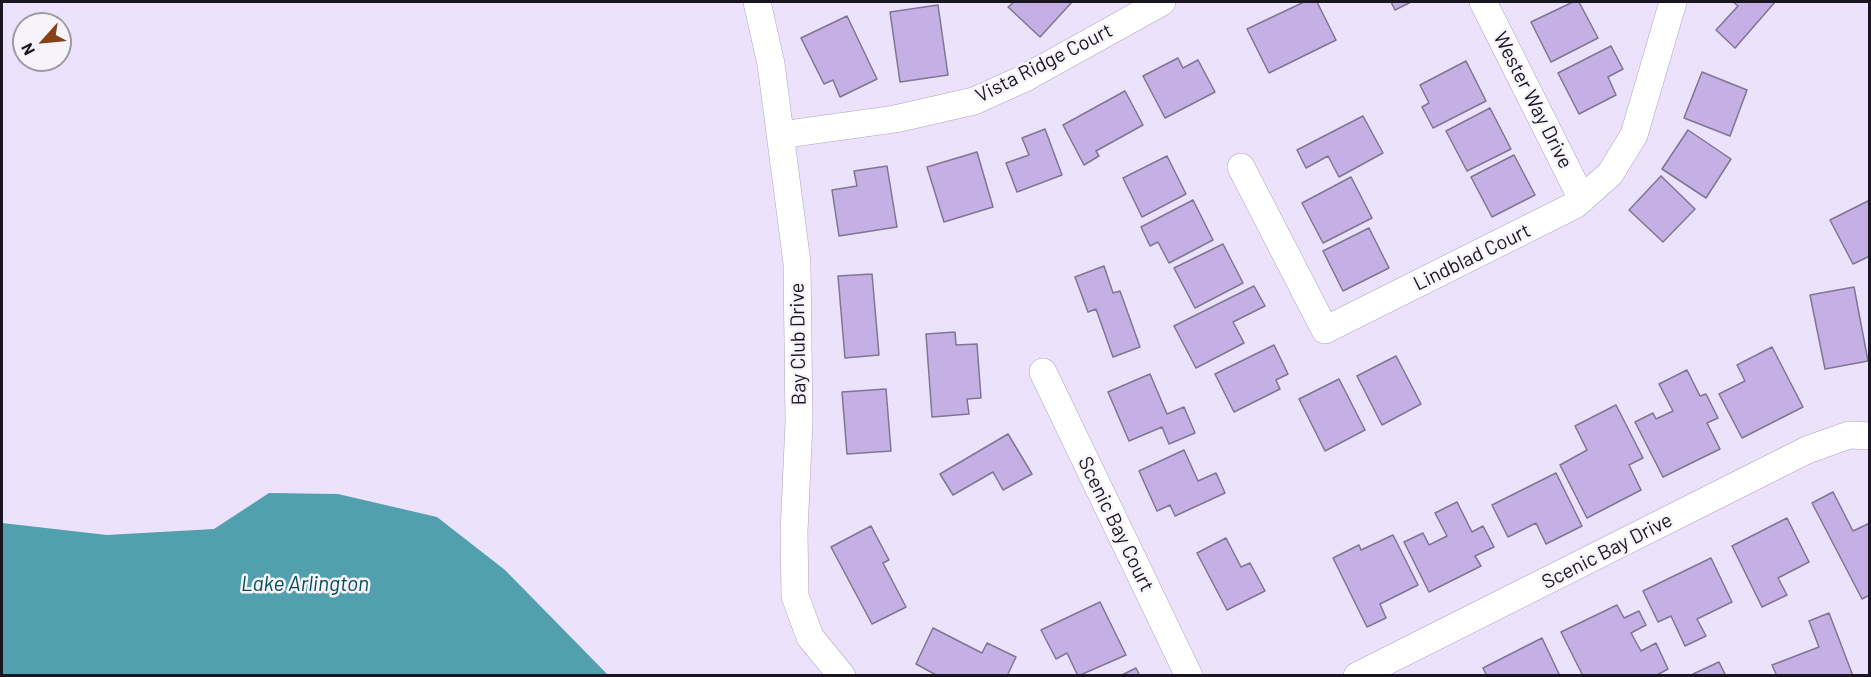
<!DOCTYPE html>
<style>
body{margin:0}
#map{position:relative;width:1871px;height:677px;overflow:hidden;background:#ece2fc;font-family:Barlow,sans-serif}
canvas{display:block}
.frame{position:absolute;inset:0;border:3px solid #1a1621;pointer-events:none}
.north{position:absolute;left:12px;top:12px;width:60px;height:60px;box-sizing:border-box;background:#f6f3fa;border:2px solid #9e9ba3;border-radius:50%;rotate:243deg;font-size:16px;font-weight:700;line-height:24px;text-align:center;color:#1a1621}
.north::after{content:'';display:block;margin:auto;width:21px;height:27px;background:#864117;clip-path:polygon(50% 0,100% 100%,50% 72%,0 100%)}
</style>
<div id="map">
<canvas width="1871" height="677"></canvas>
<div class="frame"></div>
<div class="north">N</div>
</div>
<script>
const context = document.querySelector('canvas').getContext('2d');
context.lineJoin = 'round';
function fill(path, color) { context.fillStyle = color; context.fill(path, 'evenodd'); }
const toPath = rows => new Path2D(rows.map(r => 'M' + r).join(''));
function trace(path, color, width, dash) { context.strokeStyle = color; context.lineWidth = width; context.lineCap = dash ? 'butt' : 'round'; context.setLineDash(dash || []); context.stroke(path); }
function drawText(font, color, halo, rows, align = 'center') {
  context.font = font + ' Barlow,sans-serif'; context.lineWidth = 5; context.setLineDash([]); context.textBaseline = 'middle'; context.strokeStyle = halo; context.fillStyle = color; for (const [text, x, y, turn = 0] of rows) {
    context.save(); context.translate(x, y); context.rotate((+turn || 0) * Math.PI / 180); context.textAlign = isNaN(turn) ? turn : align; if (halo) context.strokeText(text, 0, 0); context.fillText(text, 0, 0); context.restore();
  }
}
fill(toPath([
 [269,493,338,494,437,517,505,570,608,675,2,675,2,523,107,535,214,529]
]), '#52a0ae');
const building = toPath([
 [1014,2,1072,2,1040,37,1008,7,1014,2],
 [1304,2,1317,2,1336,40,1269,73,1247,29,1304,2],
 [1391,2,1411,2,1395,10,1391,2],
 [1573,2,1579,2,1598,38,1551,62,1531,22,1573,2],
 [1733,2,1775,2,1735,48,1716,30,1738,6,1733,2],
 [938,5,948,75,900,82,890,12,938,5],
 [847,16,877,79,840,97,833,80,824,84,801,38,847,16],
 [1611,46,1623,69,1608,77,1616,95,1579,114,1558,73,1611,46],
 [1178,58,1183,68,1198,60,1215,92,1165,118,1143,76,1178,58],
 [1466,61,1486,101,1433,128,1422,107,1429,103,1420,85,1466,61],
 [1702,72,1747,90,1730,136,1684,118,1702,72],
 [1125,91,1143,125,1096,151,1099,156,1084,165,1063,125,1125,91],
 [1490,108,1511,149,1467,171,1446,131,1490,108],
 [1363,116,1383,153,1339,177,1328,156,1306,168,1297,150,1363,116],
 [1045,129,1062,175,1017,192,1006,163,1029,155,1022,138,1045,129],
 [1688,130,1731,159,1706,198,1662,169,1688,130],
 [977,152,993,207,944,222,927,167,977,152],
 [1514,155,1535,195,1492,217,1471,177,1514,155],
 [1167,156,1186,194,1142,217,1123,178,1167,156],
 [887,166,897,227,839,236,832,190,857,186,854,171,887,166],
 [1661,176,1695,209,1663,242,1629,210,1661,176],
 [1351,177,1372,218,1323,243,1302,203,1351,177],
 [1193,200,1213,240,1169,263,1158,242,1150,246,1141,227,1193,200],
 [1870,200,1870,256,1853,264,1830,220,1870,200],
 [1369,228,1389,268,1343,291,1323,251,1369,228],
 [1223,244,1243,283,1195,308,1174,268,1223,244],
 [1104,266,1113,293,1120,291,1140,347,1113,357,1096,309,1088,312,1075,277,1104,266],
 [872,274,879,355,845,358,838,276,872,274],
 [1254,286,1265,306,1233,322,1244,343,1196,368,1174,326,1254,286],
 [1854,287,1868,361,1825,369,1810,295,1854,287],
 [955,332,956,345,977,344,981,398,967,399,969,414,932,417,926,334,955,332],
 [1274,345,1288,374,1276,380,1280,389,1234,412,1215,374,1274,345],
 [1772,347,1803,407,1742,438,1719,394,1745,381,1737,365,1772,347],
 [1396,356,1421,404,1382,425,1357,376,1396,356],
 [1687,370,1700,396,1706,394,1718,418,1707,423,1720,449,1663,477,1635,422,1653,413,1656,419,1673,411,1659,384,1687,370],
 [1150,374,1167,414,1184,407,1195,433,1169,444,1162,427,1129,441,1108,392,1150,374],
 [1339,379,1365,430,1325,451,1299,399,1339,379],
 [886,389,891,451,847,454,842,392,886,389],
 [1616,405,1643,458,1629,465,1641,490,1587,518,1560,465,1587,450,1575,426,1616,405],
 [1008,434,1032,474,1003,490,993,472,953,495,940,474,1008,434],
 [1184,450,1198,481,1216,473,1225,493,1175,516,1170,505,1157,511,1139,471,1184,450],
 [1556,473,1582,526,1546,544,1536,523,1508,537,1492,505,1556,473],
 [1833,492,1853,531,1870,523,1870,595,1862,599,1812,503,1833,492],
 [1457,502,1472,532,1483,526,1494,547,1475,556,1481,566,1429,592,1404,542,1423,533,1429,545,1447,536,1435,513,1457,502],
 [1787,518,1809,562,1778,578,1787,595,1762,607,1732,546,1787,518],
 [871,526,889,560,883,563,906,607,872,624,831,547,871,526],
 [1393,535,1418,585,1380,604,1386,618,1367,627,1333,558,1359,545,1361,550,1393,535],
 [1226,538,1241,567,1250,563,1265,591,1227,610,1197,553,1226,538],
 [1711,558,1732,602,1697,619,1706,636,1685,646,1671,616,1658,622,1643,591,1711,558],
 [1100,602,1126,655,1078,676,1067,653,1056,659,1041,630,1100,602],
 [1617,605,1624,618,1639,611,1646,625,1631,633,1641,651,1656,643,1668,669,1655,676,1583,676,1561,632,1617,605],
 [1829,613,1853,676,1777,676,1772,665,1819,647,1809,621,1829,613],
 [933,628,982,653,987,643,1016,657,1007,676,938,676,916,664,933,628],
 [1542,638,1560,676,1487,676,1483,668,1542,638],
 [1719,662,1726,676,1694,676,1693,674,1719,662],
 [1136,668,1140,676,1120,676,1136,668]
]);
fill(building, '#c5b0e6');
trace(building, '#807592', 1.5);
const minor = toPath([
 [757,2,771,64,797,263,799,422,794,532,795,596,810,637,842,676],
 [1483,2,1582,199],
 [780,135,895,119,974,101,1025,78,1162,2],
 [1241,167,1325,330,1575,205,1610,174,1634,135,1673,2],
 [1043,372,1189,676],
 [1357,676,1807,450,1849,435,1870,436]
]);
trace(minor, '#afa3c2', 28);
trace(minor, '#fff', 27);
drawText('20px', '#1a1621', '#f6f3fa', [
 ["Vista Ridge Court",1044,63,-27],
 ["Wester Way Drive",1533,100,63],
 ["Lindblad Court",1472,257,-26],
 ["Bay Club Drive",798,344,-91],
 ["Scenic Bay Court",1116,524,64],
 ["Scenic Bay Drive",1607,551,-27]
]);
drawText('italic 21px', '#034d57', '#f6f3fa', [
 ["Lake Arlington",305,584]
]);
</script>
